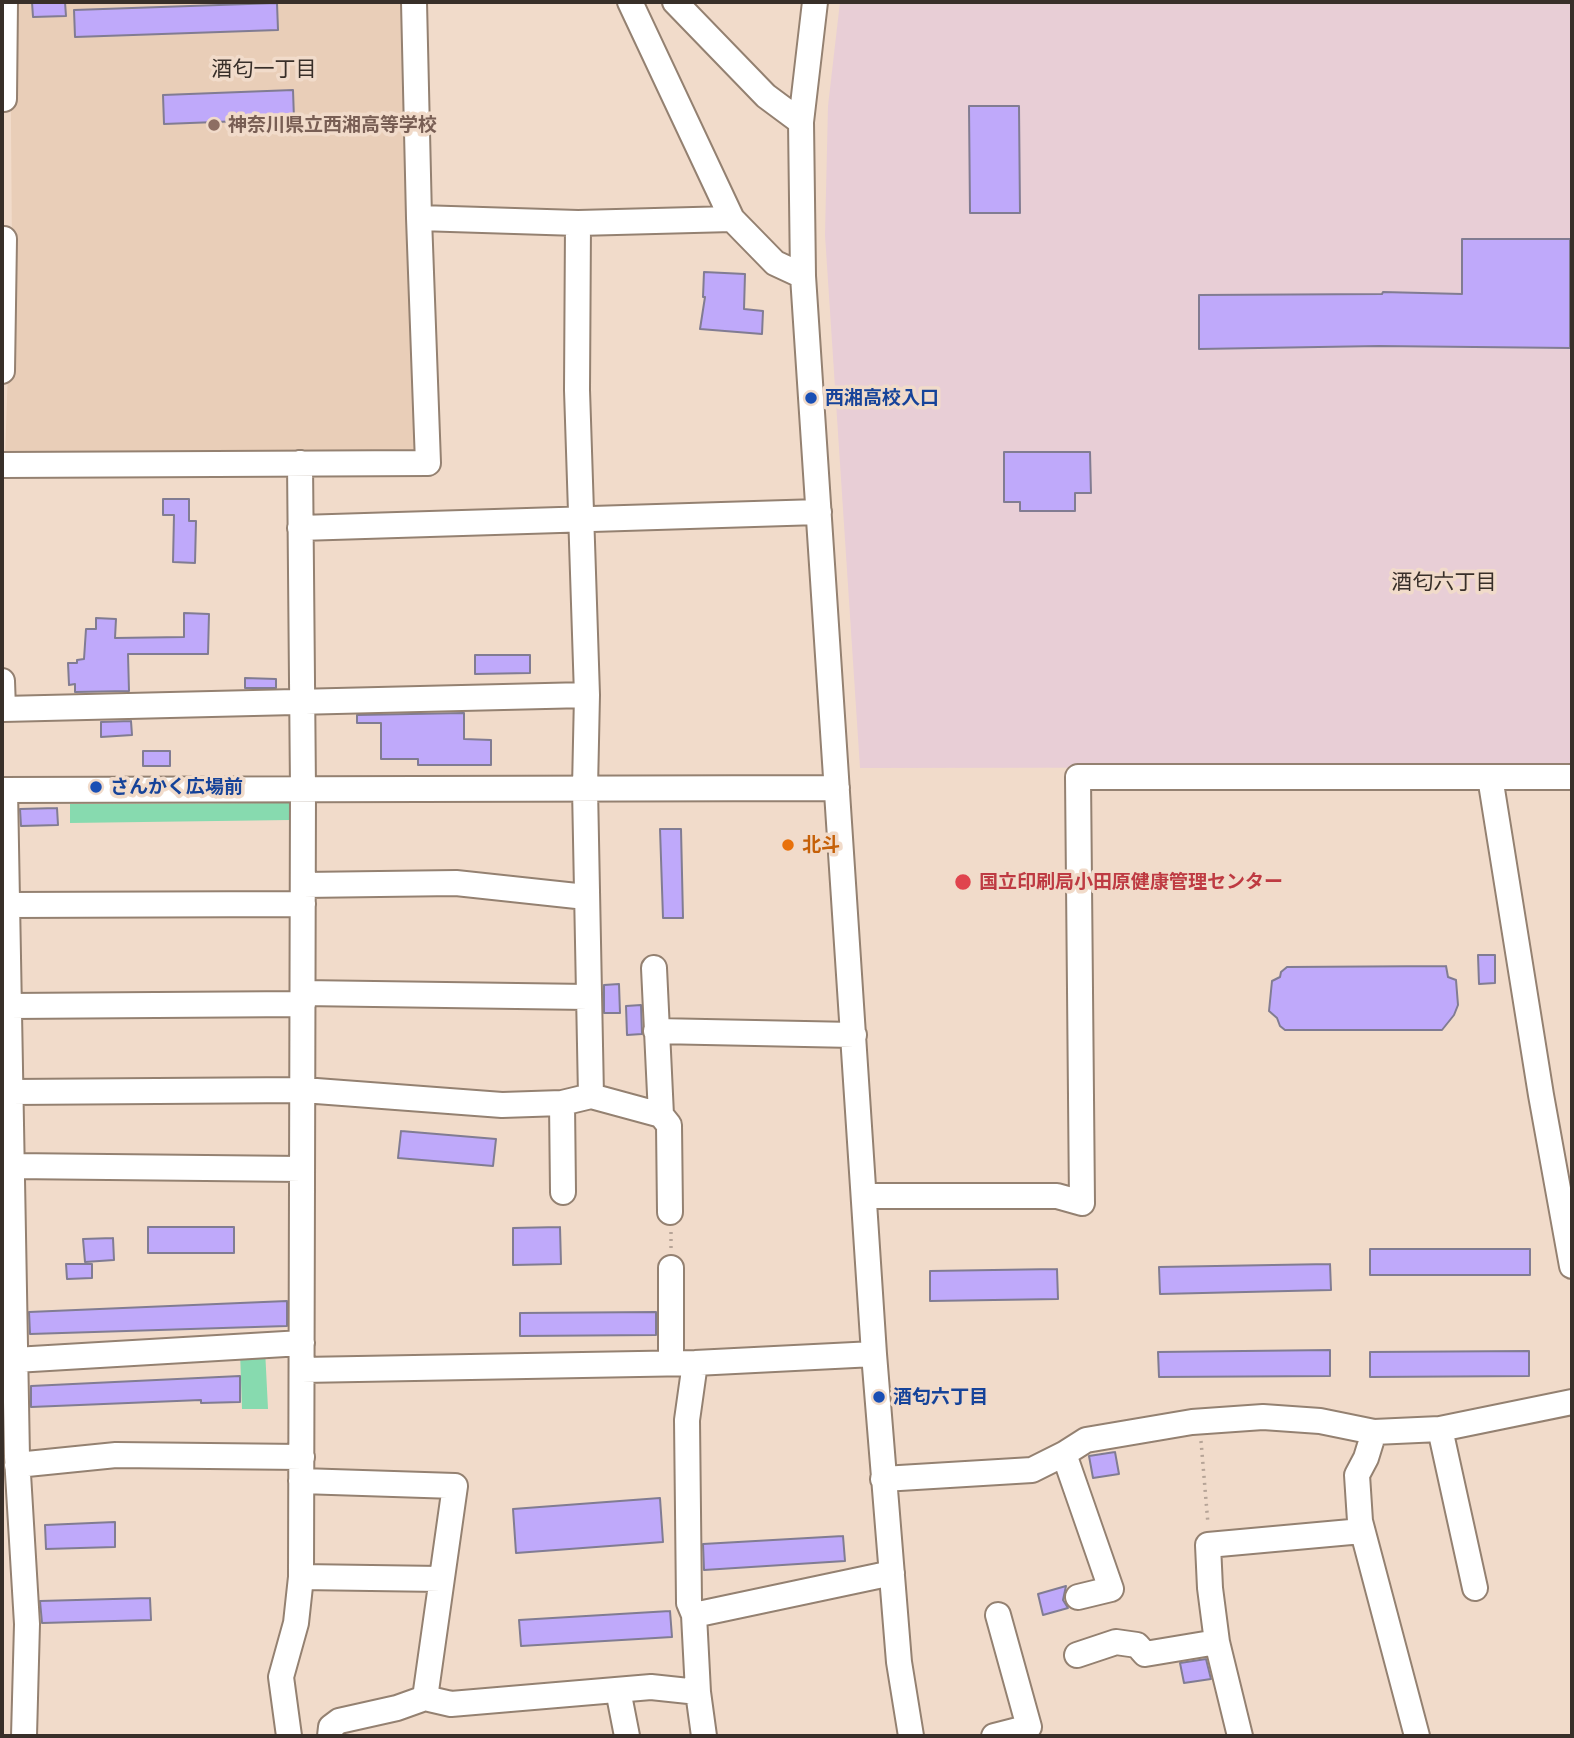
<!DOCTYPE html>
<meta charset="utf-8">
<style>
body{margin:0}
#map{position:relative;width:1574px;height:1738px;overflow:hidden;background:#f1dbca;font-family:Lato,sans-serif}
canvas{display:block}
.frame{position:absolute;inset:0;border:4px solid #382f29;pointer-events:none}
</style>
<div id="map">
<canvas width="1574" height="1738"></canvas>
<div class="frame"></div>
</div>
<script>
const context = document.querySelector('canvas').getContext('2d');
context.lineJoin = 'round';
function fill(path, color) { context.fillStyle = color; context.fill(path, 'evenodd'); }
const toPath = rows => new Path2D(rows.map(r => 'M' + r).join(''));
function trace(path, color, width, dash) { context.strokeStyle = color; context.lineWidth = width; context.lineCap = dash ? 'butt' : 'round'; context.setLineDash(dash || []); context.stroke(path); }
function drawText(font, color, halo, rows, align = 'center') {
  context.font = font + ' Lato,"Noto Sans JP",sans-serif'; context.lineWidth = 7; context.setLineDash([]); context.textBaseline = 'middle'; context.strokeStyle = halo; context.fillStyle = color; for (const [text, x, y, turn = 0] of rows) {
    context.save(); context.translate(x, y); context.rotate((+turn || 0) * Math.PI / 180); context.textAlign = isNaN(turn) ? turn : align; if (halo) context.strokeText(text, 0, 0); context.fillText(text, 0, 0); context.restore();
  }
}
fill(toPath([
 [10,2,412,2,426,453,5,458,12,248]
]), '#e9ceb8');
fill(toPath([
 [840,2,1572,2,1572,767,860,768,825,235,828,106]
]), '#e8ced6');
fill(toPath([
 [290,803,290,820,70,823,70,804],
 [265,1349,268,1409,242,1409,240,1351]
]), '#87daaf');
const building = toPath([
 [32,2,65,2,66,16,33,17,32,2],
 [277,3,278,30,75,37,74,10,277,3],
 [293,90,294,119,164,124,163,95,293,90],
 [969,106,1019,106,1020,213,970,213,969,106],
 [1462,239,1570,239,1570,348,1379,346,1199,349,1199,295,1382,294,1383,292,1462,294,1462,239],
 [704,272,745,274,744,309,763,311,762,334,700,329,705,297,703,297,704,272],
 [1004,452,1090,452,1091,493,1075,493,1075,511,1020,511,1020,502,1004,502,1004,452],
 [163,499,189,499,189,521,196,521,195,563,173,562,174,515,163,515,163,499],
 [184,613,209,614,208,654,128,654,129,691,75,692,75,684,69,685,68,663,77,663,77,660,84,659,86,629,96,629,96,618,116,619,115,638,184,637,184,613],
 [475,655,530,655,530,673,475,674,475,655],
 [245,678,276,679,276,688,245,688,245,678],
 [464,713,464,739,491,740,491,765,418,765,418,759,381,759,381,723,357,723,357,715,464,713],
 [131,721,132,735,101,737,101,722,131,721],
 [143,751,170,751,170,766,143,766,143,751],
 [57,808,58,825,21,826,20,809,57,808],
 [660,829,681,829,683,918,663,918,660,829],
 [1478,955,1495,955,1495,983,1479,984,1478,955],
 [1446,966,1448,977,1456,980,1458,1005,1454,1015,1442,1030,1285,1030,1280,1026,1277,1018,1269,1011,1272,981,1280,977,1281,972,1287,967,1446,966],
 [619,984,620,1013,604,1013,604,985,619,984],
 [641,1005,642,1034,627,1035,626,1006,641,1005],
 [401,1131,496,1139,493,1166,398,1158,401,1131],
 [148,1227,234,1227,234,1253,148,1253,148,1227],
 [560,1227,561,1264,513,1265,513,1228,560,1227],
 [113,1238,114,1260,85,1262,83,1239,113,1238],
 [1370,1249,1530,1249,1530,1275,1370,1275,1370,1249],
 [66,1264,92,1264,92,1278,67,1279,66,1264],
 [1330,1264,1331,1290,1160,1294,1159,1267,1330,1264],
 [1057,1269,1058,1299,930,1301,930,1271,1057,1269],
 [287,1301,287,1326,30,1334,29,1312,287,1301],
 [656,1312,656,1335,520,1336,520,1313,656,1312],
 [1330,1350,1330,1376,1159,1377,1158,1352,1330,1350],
 [1529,1351,1529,1376,1370,1377,1370,1352,1529,1351],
 [240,1376,240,1402,201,1403,201,1400,31,1407,31,1386,240,1376],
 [1115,1452,1119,1474,1093,1478,1089,1456,1115,1452],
 [660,1498,663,1542,516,1553,513,1509,660,1498],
 [115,1522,115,1547,46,1549,45,1525,115,1522],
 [843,1536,845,1561,704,1570,703,1544,843,1536],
 [1066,1586,1063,1600,1068,1608,1043,1615,1038,1594,1066,1586],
 [150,1598,151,1620,42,1623,40,1601,150,1598],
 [670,1611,672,1637,521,1646,519,1620,670,1611],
 [1206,1659,1211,1679,1184,1683,1180,1663,1206,1659]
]);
fill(building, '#bfa9fa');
trace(building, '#817c92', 2);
const minor = toPath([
 [414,2,419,218],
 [630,2,732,219,775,263,803,276],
 [675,2,766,96,801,122],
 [815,2,801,122,803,276,874,1354,899,1662,911,1736],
 [2,99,4,99,5,2],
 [2,371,4,239],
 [2,465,428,463,419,218,578,223,732,219],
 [300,528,819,512],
 [2,681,3,709,587,695],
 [1490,777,1541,1095,1572,1266],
 [2,790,837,788],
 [5,790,17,1457,27,1624,24,1736],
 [303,885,456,883,586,897],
 [8,905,303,904],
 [303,993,588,997],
 [9,1006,303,1004],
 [656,1031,854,1035],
 [11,1092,303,1090,502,1105,562,1103,591,1096,585,788,587,695,577,390,578,223],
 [591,1096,661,1115,654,968],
 [562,1103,563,1192],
 [661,1115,669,1125,670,1212],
 [12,1166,302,1169],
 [864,1196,1057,1196,1082,1203],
 [1082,1203,1078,777,1572,777],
 [671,1268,671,1363],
 [15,1360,302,1343],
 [302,1370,695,1363,874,1354],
 [1440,1429,1475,1588],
 [1374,1432,1366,1458,1357,1475,1360,1521,1417,1736],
 [1064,1454,1111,1589,1078,1597],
 [17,1465,116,1455,302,1457],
 [883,1479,1032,1470,1064,1454,1086,1440,1192,1422,1263,1417,1320,1421,1374,1432,1440,1429,1572,1402],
 [301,1481,455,1486,425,1698],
 [301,1577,441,1579],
 [694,1615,689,1603,687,1420,695,1363],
 [1077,1655,1116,1642,1137,1645,1145,1654,1217,1642],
 [618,1690,627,1736],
 [289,1736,281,1677,296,1623,301,1577,303,789,300,463],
 [330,1736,331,1727,339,1721,397,1708,425,1698,451,1704,651,1687,698,1692],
 [704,1736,698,1692,694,1615,892,1573],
 [994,1736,1029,1727,998,1615],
 [1240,1736,1217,1642,1210,1588,1208,1545,1362,1531]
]);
trace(minor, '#948171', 28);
trace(toPath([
 [671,1232,671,1249],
 [1201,1441,1208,1524]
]), '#b6a497', 3.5, [2, 5]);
trace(minor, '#fff', 24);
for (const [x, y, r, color] of [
 [214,125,7,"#8d6e63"],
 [811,398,7,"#1a4fb4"],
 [96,787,7,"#1a4fb4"],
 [788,845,7,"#e8710a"],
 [963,882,9,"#e0444e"],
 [879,1397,7,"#1a4fb4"]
]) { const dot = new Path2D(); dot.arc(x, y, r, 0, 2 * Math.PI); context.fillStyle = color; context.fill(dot); trace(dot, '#f1dbca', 2.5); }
drawText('bold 19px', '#785e54', '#f1dbca', [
 ["神奈川県立西湘高等学校",228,125]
], 'left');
drawText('bold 19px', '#164399', '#f1dbca', [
 ["西湘高校入口",825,398],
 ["さんかく広場前",110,787],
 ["酒匂六丁目",893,1397]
], 'left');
drawText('bold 19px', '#c56008', '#f1dbca', [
 ["北斗",802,845]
], 'left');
drawText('bold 19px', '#be3a42', '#f1dbca', [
 ["国立印刷局小田原健康管理センター",979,882]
], 'left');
drawText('21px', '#382f29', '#f1dbca', [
 ["酒匂一丁目",264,69],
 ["酒匂六丁目",1444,582]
]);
</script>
